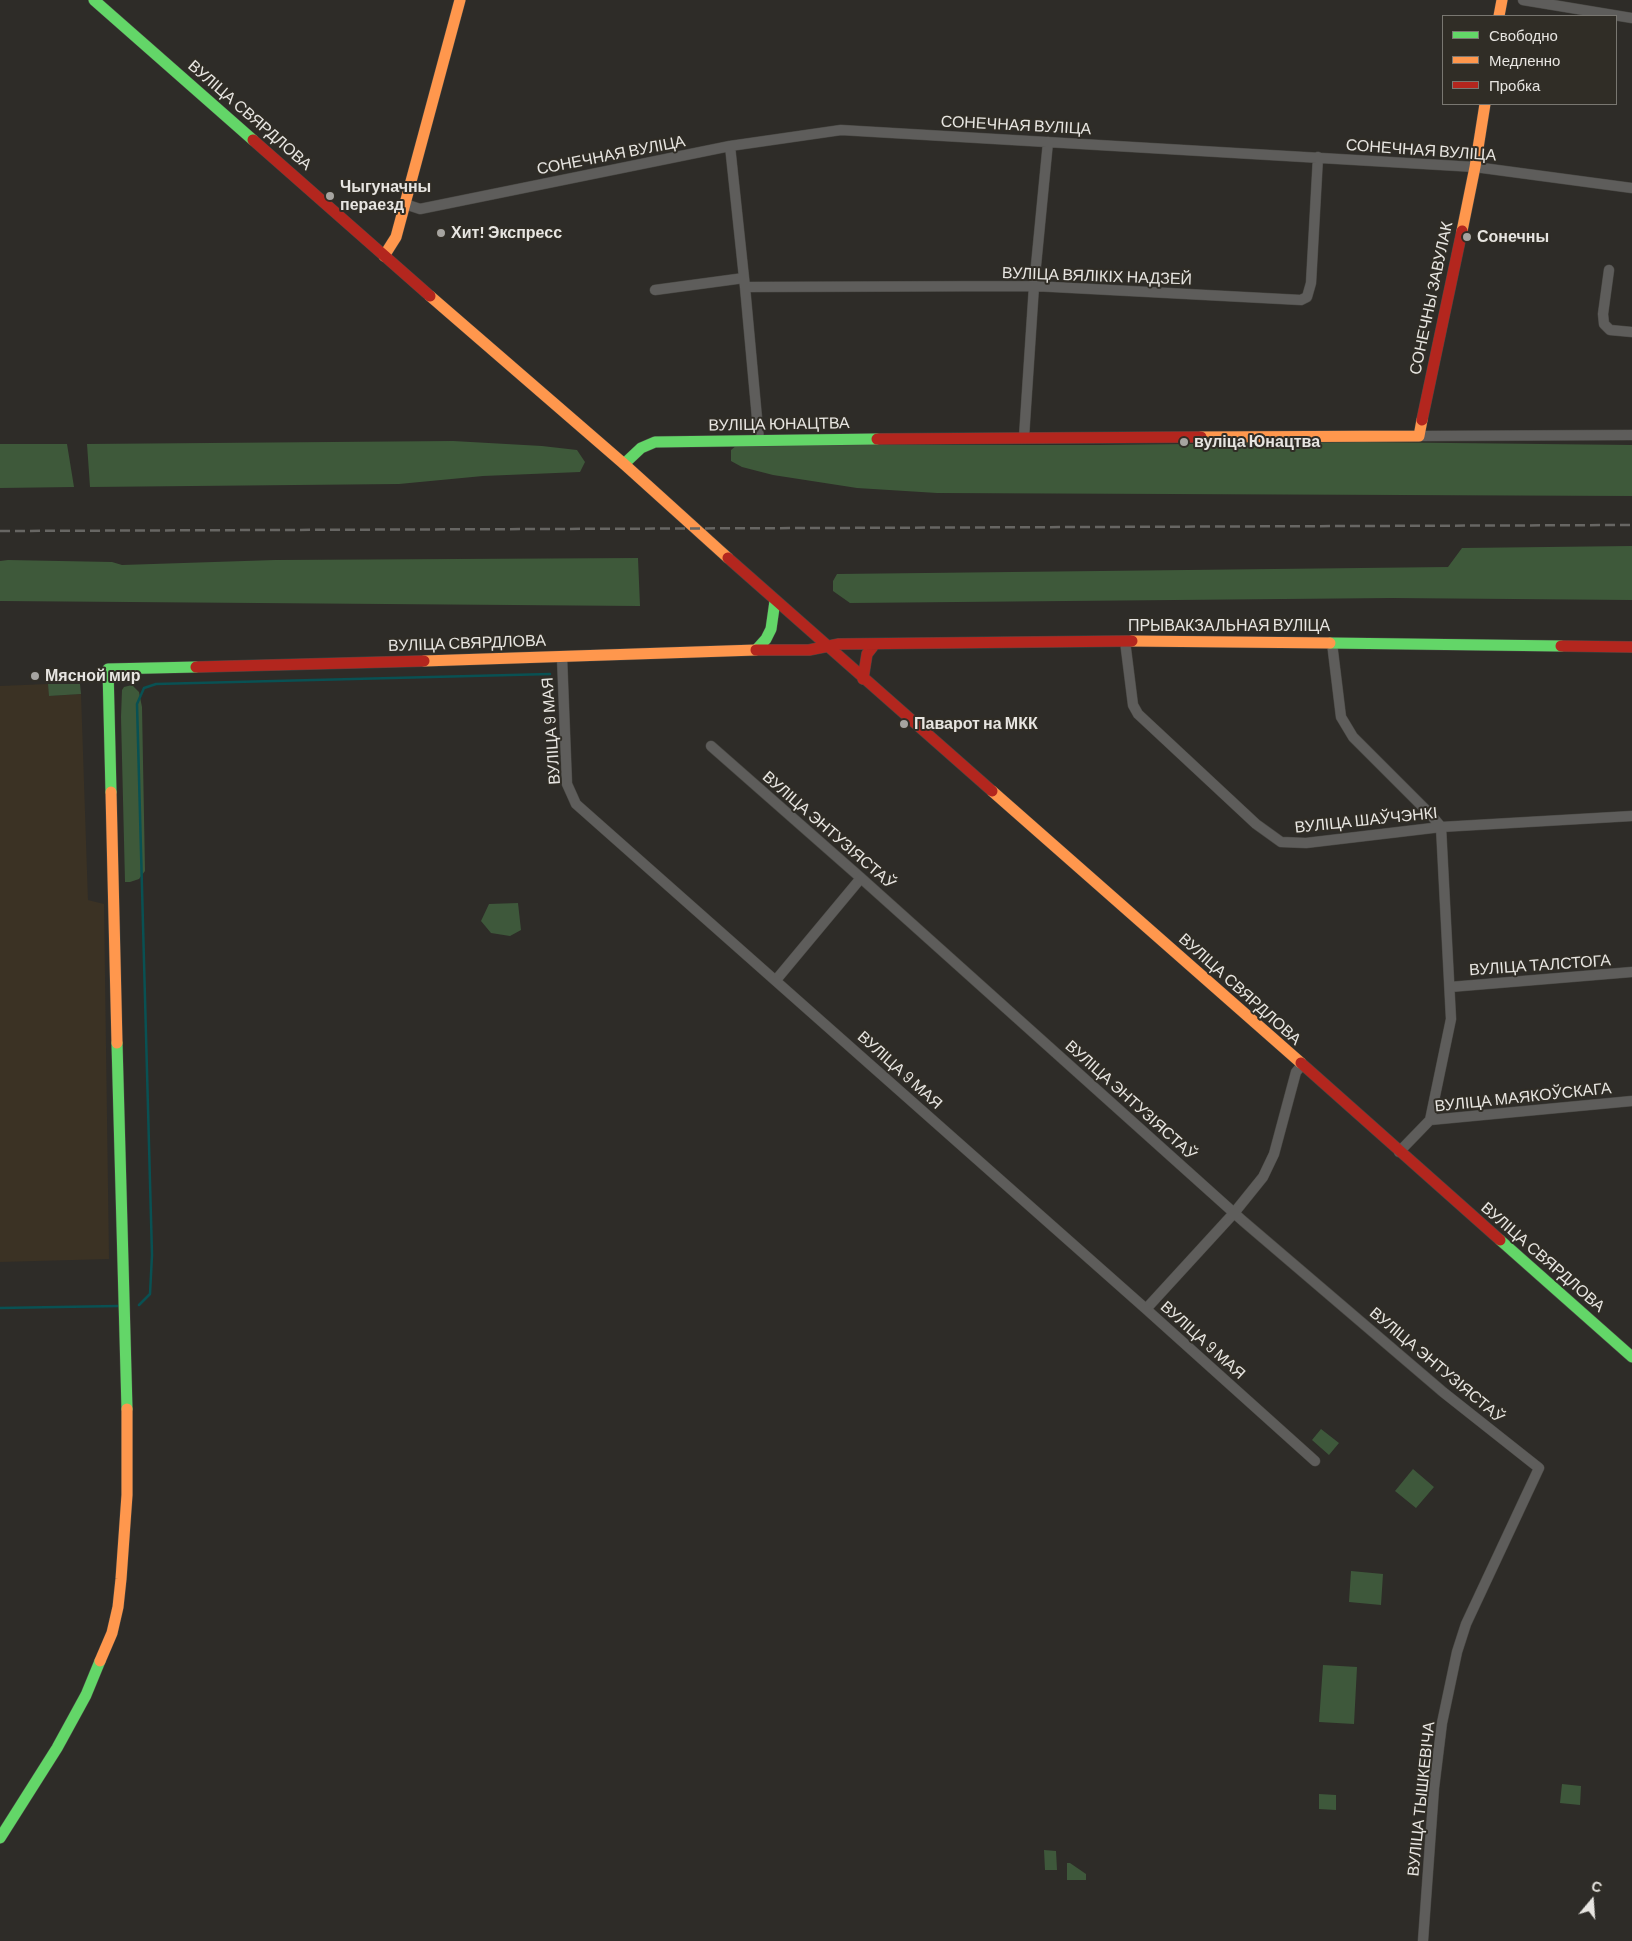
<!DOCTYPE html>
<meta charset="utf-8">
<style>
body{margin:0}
#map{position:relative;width:1632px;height:1941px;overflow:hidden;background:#2e2c28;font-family:Barlow,sans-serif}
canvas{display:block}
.legend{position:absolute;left:1442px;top:15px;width:175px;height:90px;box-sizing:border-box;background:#302d26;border:1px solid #797771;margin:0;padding:6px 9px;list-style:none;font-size:15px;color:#e7e5e1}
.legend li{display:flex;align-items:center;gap:10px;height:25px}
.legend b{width:25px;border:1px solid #797771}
.north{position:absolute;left:1567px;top:1876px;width:50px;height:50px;-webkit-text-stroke:4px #302d26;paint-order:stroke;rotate:18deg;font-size:14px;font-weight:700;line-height:20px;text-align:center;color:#e7e5e1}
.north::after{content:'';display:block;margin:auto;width:18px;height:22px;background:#e7e5e1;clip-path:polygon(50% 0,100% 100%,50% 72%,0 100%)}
</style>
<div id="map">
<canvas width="1632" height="1941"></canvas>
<ul class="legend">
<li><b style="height:6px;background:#63d668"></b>Свободно</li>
<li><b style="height:6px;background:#ff974d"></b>Медленно</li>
<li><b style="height:6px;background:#b3261e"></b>Пробка</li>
</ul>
<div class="north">С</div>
</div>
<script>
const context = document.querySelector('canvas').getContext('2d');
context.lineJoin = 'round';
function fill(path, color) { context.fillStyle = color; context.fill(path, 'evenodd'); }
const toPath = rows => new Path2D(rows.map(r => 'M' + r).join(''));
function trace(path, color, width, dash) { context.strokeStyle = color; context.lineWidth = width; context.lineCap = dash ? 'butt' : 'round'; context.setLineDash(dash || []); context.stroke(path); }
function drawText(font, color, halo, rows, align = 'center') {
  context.font = font + ' Barlow,sans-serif'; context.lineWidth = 4; context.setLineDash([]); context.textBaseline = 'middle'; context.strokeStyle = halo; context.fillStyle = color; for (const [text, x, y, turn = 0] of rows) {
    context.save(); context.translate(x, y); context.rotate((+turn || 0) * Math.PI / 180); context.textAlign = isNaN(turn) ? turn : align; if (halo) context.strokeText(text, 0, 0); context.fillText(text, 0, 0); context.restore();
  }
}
fill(toPath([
 [48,684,50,696,81,694,88,900,104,904,109,1259,0,1262,0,686]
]), '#3b3224');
fill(toPath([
 [48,684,80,684,81,694,49,696],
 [518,903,521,930,510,936,491,933,481,921,489,904],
 [1321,1429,1339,1443,1329,1455,1312,1440],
 [1413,1469,1434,1487,1416,1508,1395,1491],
 [1351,1571,1383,1574,1381,1605,1349,1602],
 [1323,1665,1357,1667,1354,1724,1319,1722],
 [1562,1784,1581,1786,1580,1805,1560,1803],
 [1319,1794,1336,1795,1336,1810,1319,1809],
 [1044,1850,1056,1851,1057,1870,1045,1870],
 [1067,1863,1070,1863,1086,1874,1086,1880,1067,1880]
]), '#3e583b');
fill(toPath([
 [453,441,542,446,577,450,585,462,580,472,483,476,399,484,90,487,87,444],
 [1362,442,1632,445,1632,496,937,493,857,488,773,475,742,467,731,461,731,450,737,445,1098,445],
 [0,444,67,444,74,487,0,488],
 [1632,546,1632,600,1392,598,850,603,833,591,833,581,837,574,1448,567,1462,548],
 [638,558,640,606,0,601,0,561,8,560,112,562,122,565,275,560],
 [132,685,139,692,142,707,145,871,139,879,130,882,125,882,121,717,122,690,124,687]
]), '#3e593a');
trace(toPath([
 [139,1305,150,1294,152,1255,137,704,144,688,156,684,550,674],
 [0,1308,118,1306]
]), '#095153', 2.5);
const street = toPath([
 [1523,0,1632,18],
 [730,146,745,287,759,440],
 [405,204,420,209,730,146,841,130,1475,167,1632,188],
 [1609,270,1603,314,1604,324,1610,330,1632,332],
 [745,287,1034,286,1301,300,1307,297,1311,283,1318,157],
 [655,290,744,278],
 [1419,436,1632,435],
 [1024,437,1034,286,1048,142],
 [1125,641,1133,705,1138,714,1256,824,1281,842,1306,843,1441,827,1632,816],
 [1332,643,1341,717,1353,737,1432,816,1441,827,1451,1019,1430,1120],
 [562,657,567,784,576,804,1146,1309,1315,1461],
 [711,746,861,878,1243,1221,1443,1392,1539,1468,1466,1624,1457,1652,1442,1723,1434,1788,1423,1941],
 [776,980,861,878],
 [1450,987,1632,972],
 [1399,1152,1430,1120,1632,1101],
 [1146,1309,1234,1213,1263,1177,1274,1154,1296,1072,1302,1065]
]);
const fast = toPath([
 [94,0,253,140],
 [624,464,641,448,655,442,877,439],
 [1330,643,1561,646],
 [757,649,766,639,771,629,775,601],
 [111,792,108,669,196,667],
 [117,1043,127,1409],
 [1500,1240,1632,1357],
 [0,1838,57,1748,86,1695,100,1661]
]);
const slow = toPath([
 [1499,16,1502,0],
 [1462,231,1475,167,1485,104],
 [384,256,396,237,460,0],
 [430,296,624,464,728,558],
 [1201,437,1419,436,1422,420],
 [1132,641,1330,643],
 [424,661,756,650],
 [992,791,1301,1063],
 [111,792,117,1043],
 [100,1661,112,1633,118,1607,121,1579,127,1495,127,1409]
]);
const jam = toPath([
 [253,140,430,296],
 [1422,420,1462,231],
 [877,439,1201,437],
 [728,558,992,791],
 [1561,646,1632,647],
 [756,650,809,650,839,644,1132,641],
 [196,667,424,661],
 [863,679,867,654,874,645],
 [1301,1063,1500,1240]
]);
trace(street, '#484743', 11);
trace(fast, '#484743', 12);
trace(slow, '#484743', 12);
trace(jam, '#484743', 12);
trace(street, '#5e5d5b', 10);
trace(fast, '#63d668', 11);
trace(slow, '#ff974d', 11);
trace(jam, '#b3261e', 11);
trace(toPath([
 [0,531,1632,525]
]), '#676663', 2.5, [10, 5]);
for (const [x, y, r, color] of [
 [330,196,5,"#a6a4a0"],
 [441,233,5,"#a6a4a0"],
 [1467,237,5,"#a6a4a0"],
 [1184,442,5,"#a6a4a0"],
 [35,676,5,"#a6a4a0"],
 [904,724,5,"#a6a4a0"]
]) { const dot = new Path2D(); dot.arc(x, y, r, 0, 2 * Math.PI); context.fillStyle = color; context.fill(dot); trace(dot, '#302d26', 2); }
drawText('16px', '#e7e5e1', '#302d26', [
 ["ВУЛІЦА СВЯРДЛОВА",250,115,41],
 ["СОНЕЧНАЯ ВУЛІЦА",1016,125,3],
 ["СОНЕЧНАЯ ВУЛІЦА",1421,150,4],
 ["СОНЕЧНАЯ ВУЛІЦА",611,155,-11],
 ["ВУЛІЦА ВЯЛІКІХ НАДЗЕЙ",1097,276,2],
 ["СОНЕЧНЫ ЗАВУЛАК",1431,298,-78],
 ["ВУЛІЦА ЮНАЦТВА",779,424,-1],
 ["ПРЫВАКЗАЛЬНАЯ ВУЛІЦА",1229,626],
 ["ВУЛІЦА СВЯРДЛОВА",467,643,-2],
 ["ВУЛІЦА 9 МАЯ",551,731,-94],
 ["ВУЛІЦА ШАЎЧЭНКІ",1366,820,-6],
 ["ВУЛІЦА ЭНТУЗІЯСТАЎ",829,830,41],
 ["ВУЛІЦА ТАЛСТОГА",1540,965,-4],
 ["ВУЛІЦА СВЯРДЛОВА",1240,989,42],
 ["ВУЛІЦА 9 МАЯ",900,1070,42],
 ["ВУЛІЦА МАЯКОЎСКАГА",1523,1097,-6],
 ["ВУЛІЦА ЭНТУЗІЯСТАЎ",1131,1100,42],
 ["ВУЛІЦА СВЯРДЛОВА",1543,1257,41],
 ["ВУЛІЦА 9 МАЯ",1203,1340,42],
 ["ВУЛІЦА ЭНТУЗІЯСТАЎ",1437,1365,40],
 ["ВУЛІЦА ТЫШКЕВІЧА",1421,1799,-84]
]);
drawText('bold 16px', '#e7e5e1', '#302d26', [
 ["Чыгуначны",340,187],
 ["пераезд",340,205],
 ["Хит! Экспресс",451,233],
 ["Сонечны",1477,237],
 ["вуліца Юнацтва",1194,442],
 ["Мясной мир",45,676],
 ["Паварот на МКК",914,724]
], 'left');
</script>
